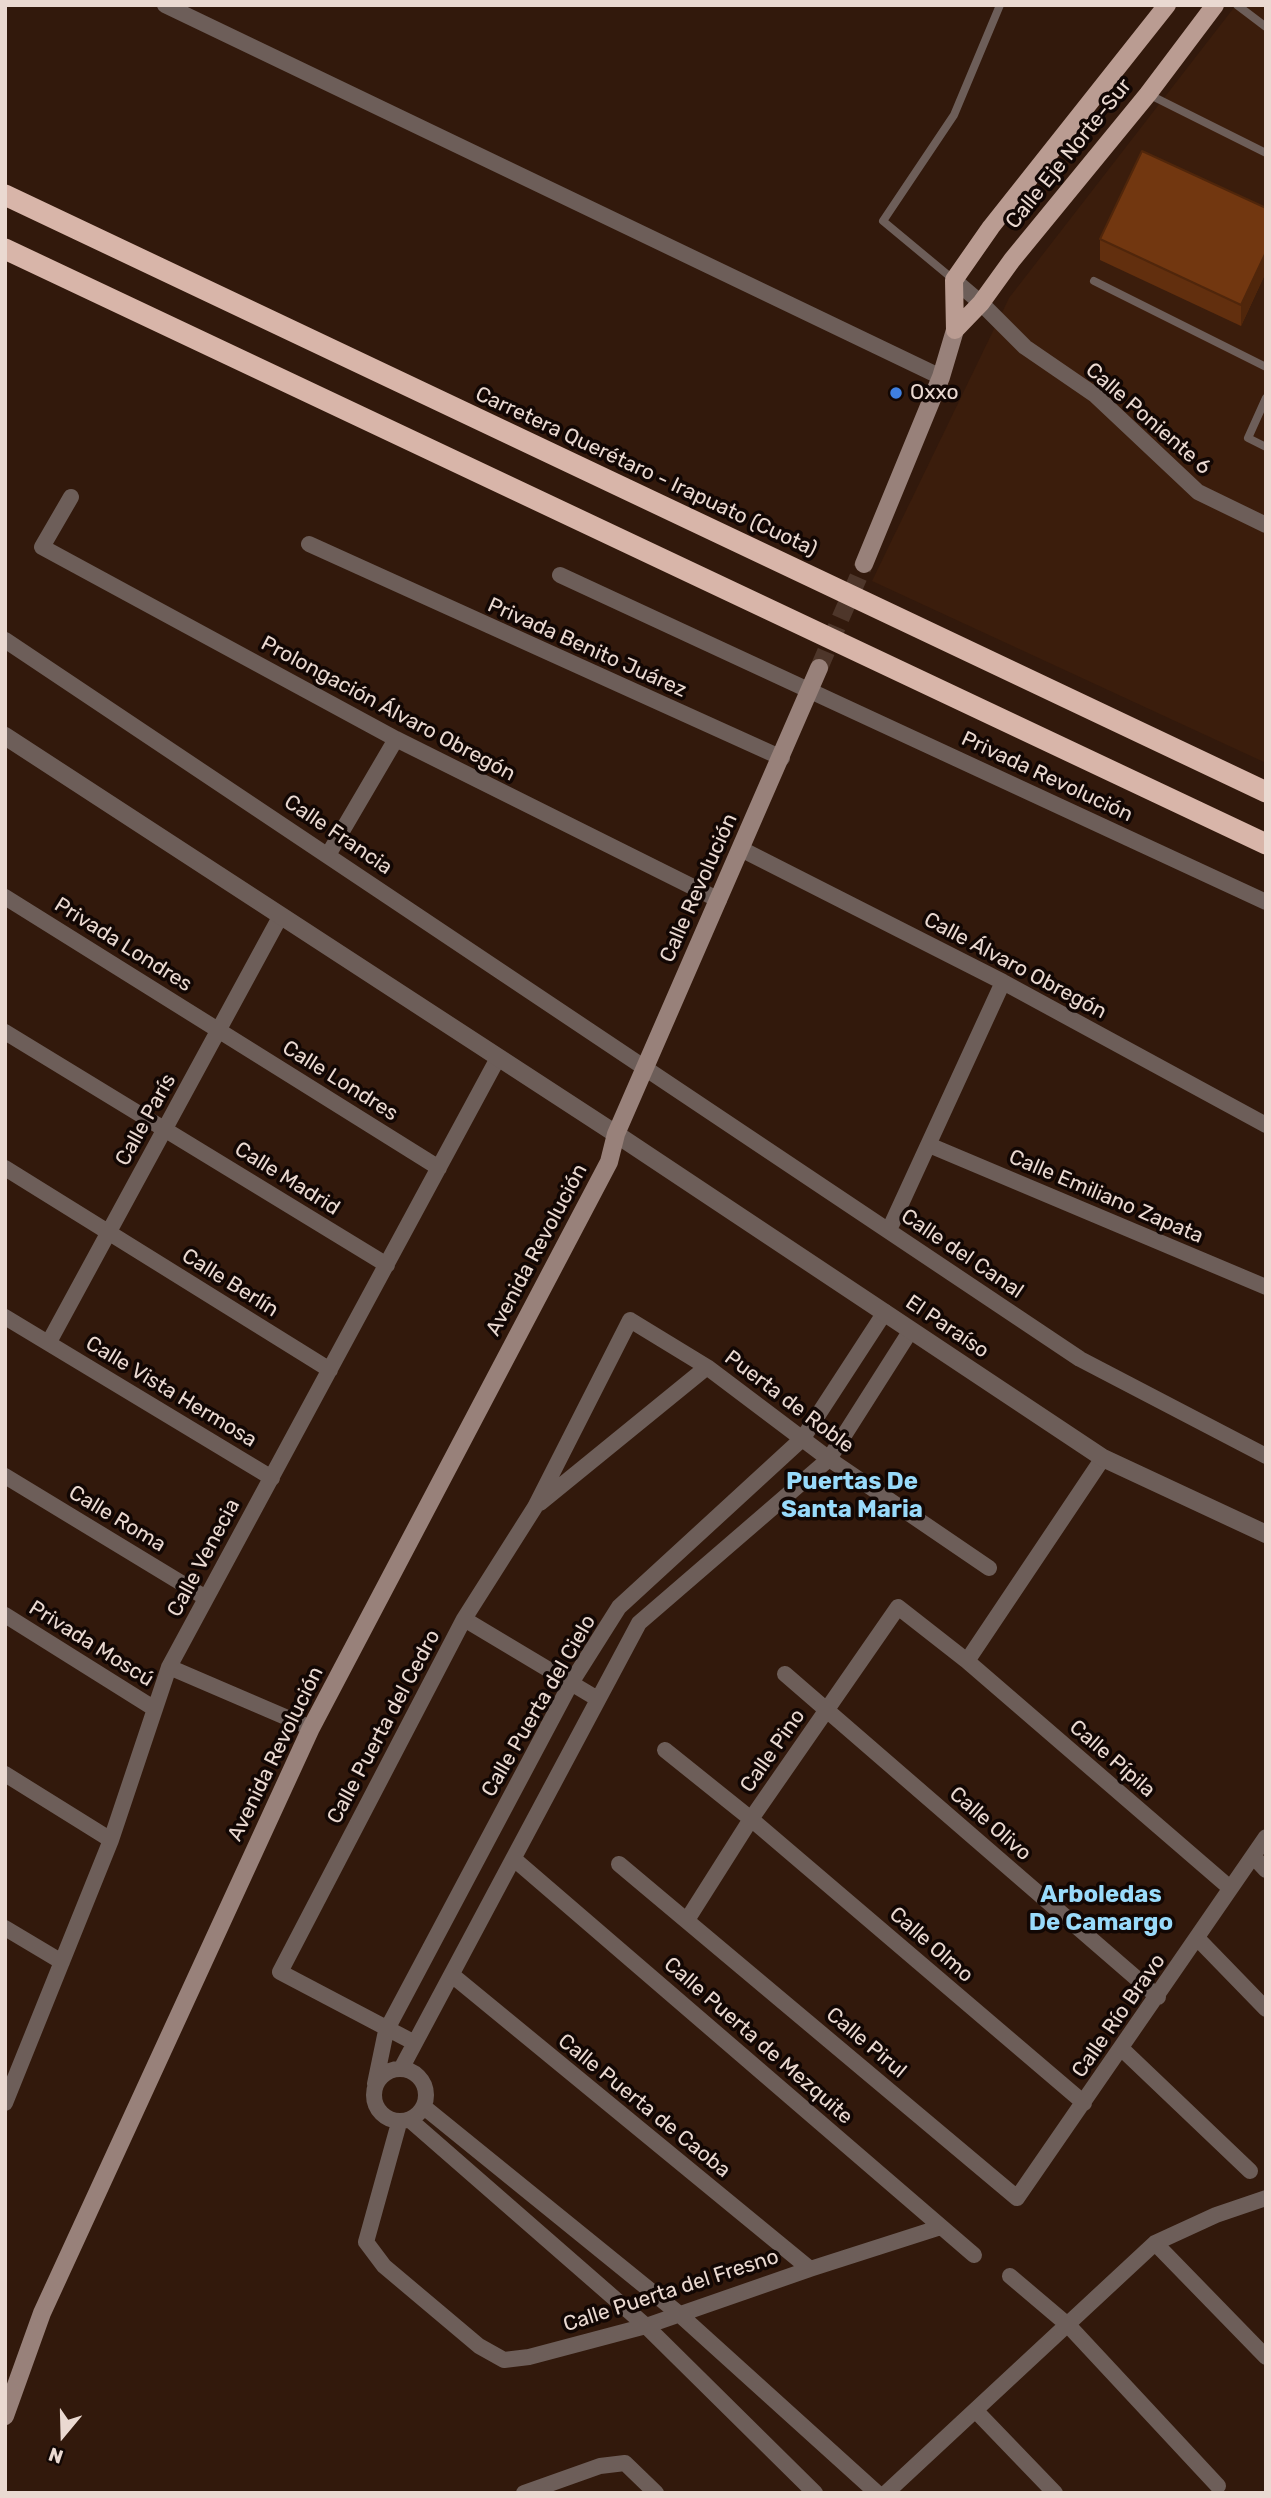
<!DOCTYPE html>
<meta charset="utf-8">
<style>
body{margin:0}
#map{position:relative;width:1271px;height:2498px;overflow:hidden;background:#32190c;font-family:Rubik,sans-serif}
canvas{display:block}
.frame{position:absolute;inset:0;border:7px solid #ead9d1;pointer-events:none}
.north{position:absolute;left:28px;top:2400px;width:70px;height:70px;-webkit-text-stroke:5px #120704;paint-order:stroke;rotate:199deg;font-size:19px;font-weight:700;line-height:28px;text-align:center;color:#ead9d1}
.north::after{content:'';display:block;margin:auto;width:24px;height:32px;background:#ead9d1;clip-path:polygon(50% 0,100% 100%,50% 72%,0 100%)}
</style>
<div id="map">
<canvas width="1271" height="2498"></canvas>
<div class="frame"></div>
<div class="north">N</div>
</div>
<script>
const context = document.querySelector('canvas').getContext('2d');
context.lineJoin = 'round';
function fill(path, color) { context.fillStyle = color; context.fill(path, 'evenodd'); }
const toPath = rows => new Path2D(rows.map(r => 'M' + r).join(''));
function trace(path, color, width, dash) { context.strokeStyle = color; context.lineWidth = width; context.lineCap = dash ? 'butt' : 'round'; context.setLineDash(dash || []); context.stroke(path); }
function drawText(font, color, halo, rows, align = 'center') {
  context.font = font + ' Rubik,sans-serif'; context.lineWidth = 7; context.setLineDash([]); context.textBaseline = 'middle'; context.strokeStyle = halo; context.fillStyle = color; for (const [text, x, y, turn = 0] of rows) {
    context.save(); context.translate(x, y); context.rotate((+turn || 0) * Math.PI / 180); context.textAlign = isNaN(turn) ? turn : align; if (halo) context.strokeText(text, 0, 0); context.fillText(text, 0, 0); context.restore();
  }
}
fill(toPath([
 [1236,5,1266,5,1266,763,872,581,1009,298]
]), '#3b1d0c');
trace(toPath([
 [819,668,864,564]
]), '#4e362a', 18, [18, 9]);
trace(toPath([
 [1237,5,1266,27],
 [1148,94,1266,153],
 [954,280,883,221,954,115,1000,5],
 [1094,281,1266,367],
 [1266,398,1248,438,1266,447]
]), '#6d5e59', 8);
trace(toPath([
 [165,5,941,377],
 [954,280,981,303,1025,347,1095,395,1198,492,1266,525],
 [71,497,42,547,396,739,719,900],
 [309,544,782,758],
 [560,575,1266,902],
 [5,640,1080,1359,1266,1456],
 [741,849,1003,982,1266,1125],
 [328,855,396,739],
 [5,897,439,1168],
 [5,1032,387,1265],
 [929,1145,1266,1287],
 [5,1168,330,1370],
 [889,1230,1003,982],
 [5,1317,272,1478],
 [49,1342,280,917],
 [5,1476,206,1598],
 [540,1503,707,1367],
 [5,1615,155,1709],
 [464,1619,596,1698],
 [967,1661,1103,1458],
 [169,1667,311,1728],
 [785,1674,1158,1997],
 [665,1750,751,1819,1084,2103],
 [5,1774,111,1840],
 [1253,1856,1266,1870],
 [514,1859,974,2255],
 [619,1864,1017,2198,1266,1837],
 [687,1920,751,1819,898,1607,967,1661,1230,1888],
 [5,1928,62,1962],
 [1198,1939,1266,2009],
 [452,1975,810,2269],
 [413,2042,280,1972,464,1619,535,1507,630,1320,707,1367,829,1459,989,1568],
 [1122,2049,1250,2171],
 [401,2069,639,1623,829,1459,911,1330],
 '374 2095a26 26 0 1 1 52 0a26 26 0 1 1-52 0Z',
 [375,2084,386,2031,571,1683,619,1607,803,1438,885,1312],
 [5,2103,111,1840,169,1667,498,1058],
 [424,2107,678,2313,877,2493],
 [410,2120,646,2326,815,2493],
 [399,2123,366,2242,384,2266,479,2346,504,2360,529,2357,646,2326,810,2269,941,2227],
 [1155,2243,1266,2357],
 [1010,2276,1069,2326,1218,2486],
 [976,2411,1055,2493],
 [524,2493,600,2466,625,2463,656,2493],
 [886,2493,1155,2243,1216,2215,1266,2198]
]), '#6d5e59', 16);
trace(toPath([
 [5,736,616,1134,1103,1458,1266,1534]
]), '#6d5e59', 18);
trace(toPath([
 [864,564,941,377,955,330],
 [5,2416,42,2313,311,1728,609,1162,616,1134,819,668]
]), '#98817a', 18);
trace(toPath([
 [955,330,981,303,1012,260,1148,94,1215,5],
 [955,330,954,280,991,227,1167,5]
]), '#ba9c92', 18);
trace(toPath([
 [5,195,1266,792],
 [5,249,1266,844]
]), '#d8b5a9', 21);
fill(toPath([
 [1266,208,1266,272,1241,326,1100,260,1100,239]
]), '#622f0e');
fill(toPath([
 [1266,252,1266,272,1241,326,1241,305]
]), '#50260b');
const building = toPath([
 [1142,151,1266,208,1266,252,1241,305,1100,239,1142,151]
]);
fill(building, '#723710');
trace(building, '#50260b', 2);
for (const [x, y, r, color] of [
 [896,393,7,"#3f7fe0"]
]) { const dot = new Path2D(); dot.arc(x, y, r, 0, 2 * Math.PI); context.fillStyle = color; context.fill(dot); trace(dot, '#120704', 2.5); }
drawText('21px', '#ead9d1', '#120704', [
 ["Calle Eje Norte-Sur",1069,154,-51],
 ["Calle Poniente 6",1148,419,41],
 ["Carretera Querétaro - Irapuato (Cuota)",646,472,25],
 ["Privada Benito Juárez",587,648,24],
 ["Prolongación Álvaro Obregón",388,709,28],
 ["Privada Revolución",1047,777,25],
 ["Calle Francia",338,835,34],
 ["Calle Revolución",699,888,-66],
 ["Privada Londres",123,945,32],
 ["Calle Álvaro Obregón",1015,966,28],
 ["Calle Londres",340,1081,32],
 ["Calle París",146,1120,-61],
 ["Calle Madrid",287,1179,32],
 ["Calle Emiliano Zapata",1106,1197,23],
 ["Avenida Revolución",537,1250,-62],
 ["Calle del Canal",962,1254,34],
 ["Calle Berlín",230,1283,32],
 ["El Paraíso",947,1327,34],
 ["Calle Vista Hermosa",171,1392,31],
 ["Puerta de Roble",789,1402,37],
 ["Calle Roma",117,1519,31],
 ["Calle Venecia",204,1558,-62],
 ["Privada Moscú",91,1644,32],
 ["Calle Puerta del Cielo",539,1706,-60],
 ["Calle Puerta del Cedro",384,1727,-62],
 ["Calle Pino",773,1751,-55],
 ["Avenida Revolución",276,1754,-64],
 ["Calle Pípila",1112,1759,41],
 ["Calle Olivo",990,1824,41],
 ["Calle Olmo",931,1945,41],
 ["Calle Río Bravo",1119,2016,-55],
 ["Calle Puerta de Mezquite",758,2041,41],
 ["Calle Pirul",866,2043,40],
 ["Calle Puerta de Caoba",644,2106,39],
 ["Calle Puerta del Fresno",671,2291,-18]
]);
drawText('21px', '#ead9d1', '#120704', [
 ["Oxxo",910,393]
], 'left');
drawText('bold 24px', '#98dafa', '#120704', [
 ["Puertas De",852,1482],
 ["Santa Maria",852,1510],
 ["Arboledas",1101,1895],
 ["De Camargo",1101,1923]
]);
</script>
